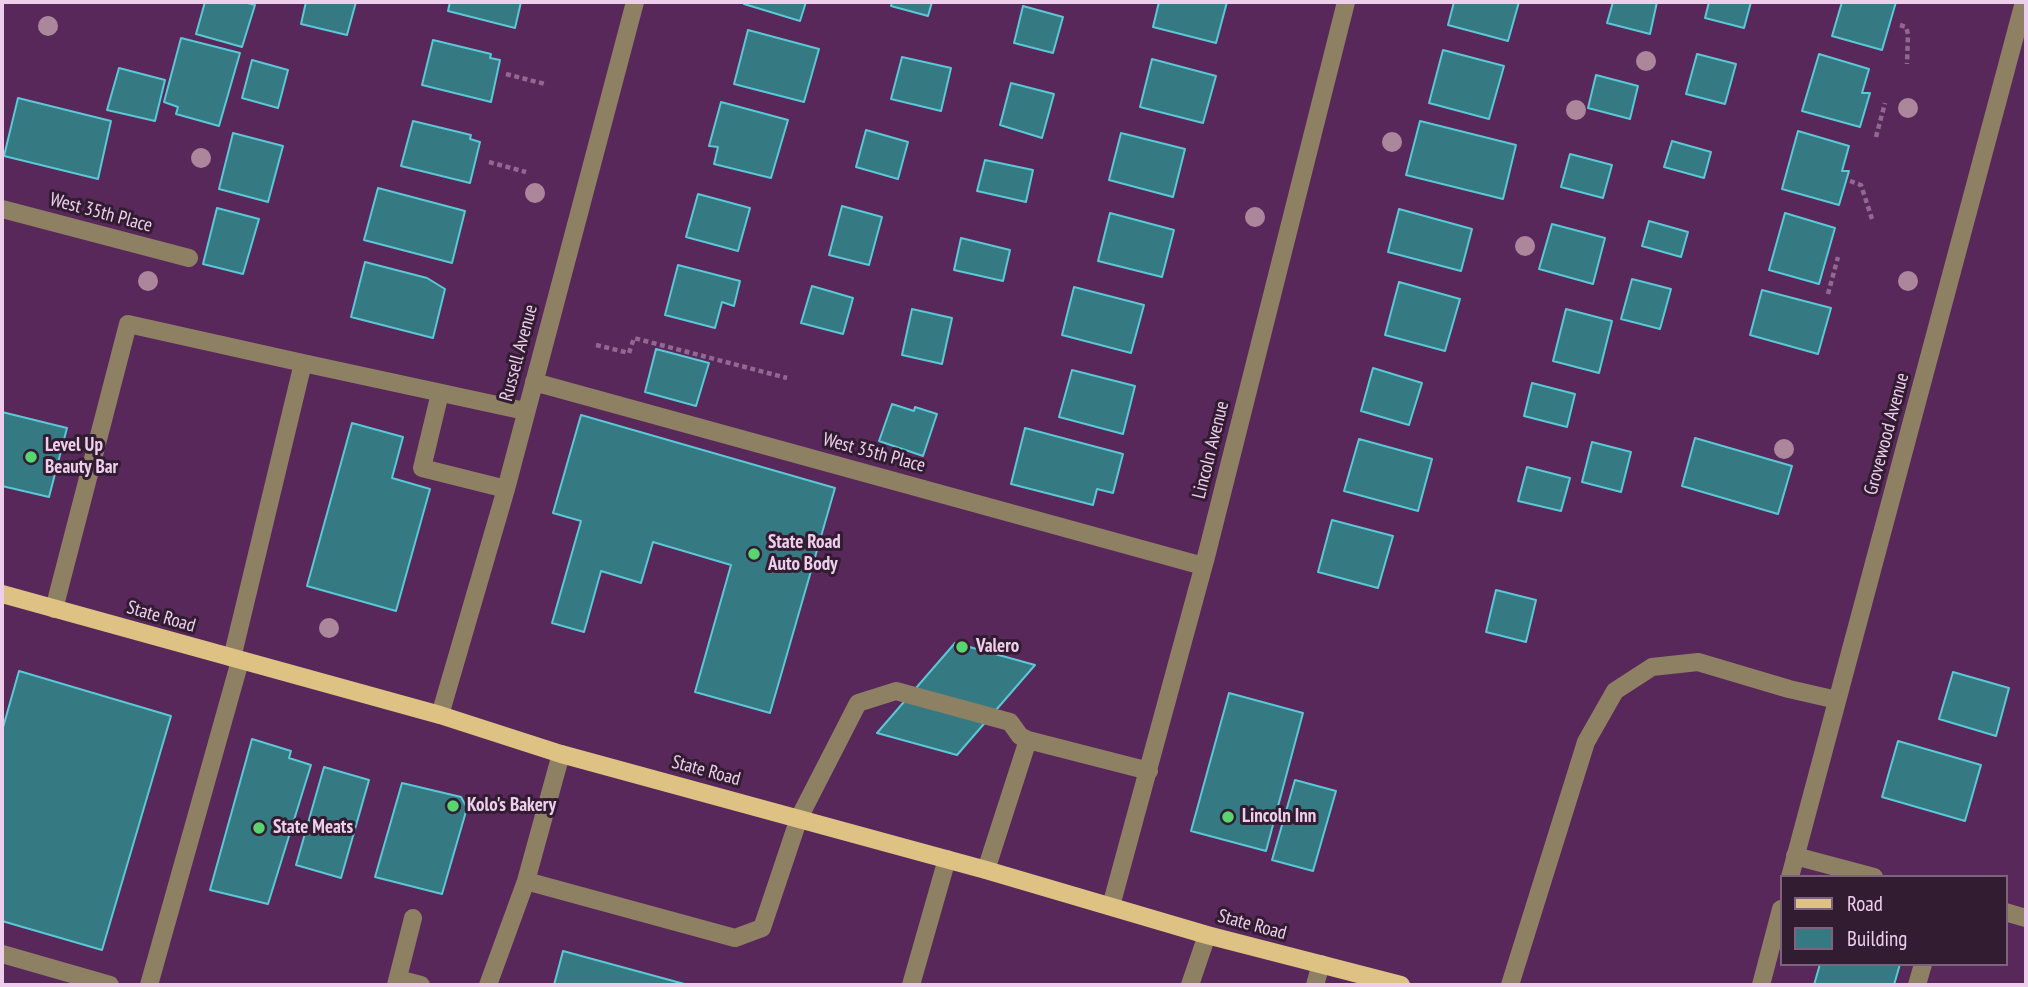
<!DOCTYPE html>
<style>
body{margin:0}
#map{position:relative;width:2028px;height:987px;overflow:hidden;background:#59285a;font-family:"PT Sans Narrow",sans-serif}
canvas{display:block}
.frame{position:absolute;inset:0;border:4px solid #edcfec;pointer-events:none}
.legend{position:absolute;left:1780px;top:875px;width:228px;height:91px;box-sizing:border-box;background:#321c32;border:2px solid #7d647c;margin:0;padding:9px 12px;list-style:none;font-size:21px;color:#edcfec}
.legend li{display:flex;align-items:center;gap:14px;height:35px}
.legend b{width:35px;border:2px solid #7d647c}
</style>
<div id="map">
<canvas width="2028" height="987"></canvas>
<div class="frame"></div>
<ul class="legend">
<li><b style="height:9px;background:#ddc283"></b>Road</li>
<li><b style="height:19px;background:#357982"></b>Building</li>
</ul>
</div>
<script>
const context = document.querySelector('canvas').getContext('2d');
context.lineJoin = 'round';
function fill(path, color) { context.fillStyle = color; context.fill(path, 'evenodd'); }
const toPath = rows => new Path2D(rows.map(r => 'M' + r).join(''));
function trace(path, color, width, dash) { context.strokeStyle = color; context.lineWidth = width; context.lineCap = dash ? 'butt' : 'round'; context.setLineDash(dash || []); context.stroke(path); }
function drawText(font, color, halo, rows, align = 'center') {
  context.font = font + ' "PT Sans Narrow",sans-serif'; context.lineWidth = 6; context.setLineDash([]); context.textBaseline = 'middle'; context.strokeStyle = halo; context.fillStyle = color; for (const [text, x, y, turn = 0] of rows) {
    context.save(); context.translate(x, y); context.rotate((+turn || 0) * Math.PI / 180); context.textAlign = isNaN(turn) ? turn : align; if (halo) context.strokeText(text, 0, 0); context.fillText(text, 0, 0); context.restore();
  }
}
const building = toPath([
 [205,2,244,2,255,5,242,47,196,34,205,2],
 [306,2,356,2,347,35,301,24,306,2],
 [450,2,521,2,515,28,448,11,450,2],
 [745,2,806,2,800,21,744,4,745,2],
 [892,2,932,2,928,16,891,6,892,2],
 [1159,2,1227,2,1216,43,1153,27,1159,2],
 [1454,2,1519,2,1508,41,1448,25,1454,2],
 [1613,2,1657,2,1650,34,1607,23,1613,2],
 [1709,2,1751,2,1744,28,1705,18,1709,2],
 [1842,2,1896,2,1882,50,1832,36,1842,2],
 [1023,6,1063,17,1053,53,1014,43,1023,6],
 [748,30,819,49,804,102,734,84,748,30],
 [181,38,240,53,219,126,176,114,178,107,164,102,181,38],
 [433,40,491,54,490,58,500,60,491,102,422,85,433,40],
 [1443,50,1504,66,1489,119,1429,103,1443,50],
 [1697,54,1736,64,1725,104,1686,94,1697,54],
 [1819,54,1869,69,1862,93,1870,93,1860,127,1802,111,1819,54],
 [902,57,951,68,941,111,891,99,902,57],
 [1152,59,1216,76,1203,123,1140,107,1152,59],
 [252,60,288,70,278,108,242,98,252,60],
 [119,68,165,80,155,121,107,110,119,68],
 [1596,75,1638,86,1630,119,1588,108,1596,75],
 [1011,83,1054,94,1042,138,1000,125,1011,83],
 [18,98,111,121,98,179,4,156,18,98],
 [721,102,788,120,771,178,714,164,718,147,709,146,721,102],
 [413,121,471,135,470,139,480,142,470,183,401,166,413,121],
 [1420,121,1516,145,1503,199,1406,175,1420,121],
 [866,130,908,142,898,179,856,167,866,130],
 [1798,131,1849,146,1842,171,1849,171,1839,205,1782,189,1798,131],
 [233,133,283,146,268,202,219,189,233,133],
 [1121,133,1185,149,1173,197,1109,180,1121,133],
 [1672,141,1711,152,1704,178,1664,167,1672,141],
 [1570,154,1612,165,1603,198,1561,187,1570,154],
 [985,160,1033,170,1026,202,977,191,985,160],
 [378,188,465,211,452,263,364,240,378,188],
 [698,194,750,208,738,251,686,237,698,194],
 [842,206,882,217,869,265,829,255,842,206],
 [217,208,259,219,243,274,203,264,217,208],
 [1399,209,1472,229,1461,271,1388,252,1399,209],
 [1110,213,1174,230,1162,277,1098,261,1110,213],
 [1785,213,1835,228,1819,284,1769,270,1785,213],
 [1649,221,1688,232,1681,257,1642,246,1649,221],
 [1552,224,1605,238,1593,284,1539,269,1552,224],
 [961,238,1010,250,1003,281,954,270,961,238],
 [365,262,427,278,445,289,433,338,351,317,365,262],
 [678,265,740,281,734,306,722,302,715,328,665,315,678,265],
 [1632,279,1671,289,1660,329,1621,319,1632,279],
 [1399,282,1460,299,1445,351,1385,335,1399,282],
 [812,286,853,298,843,334,801,323,812,286],
 [1074,287,1144,305,1131,353,1062,335,1074,287],
 [1762,290,1831,308,1818,354,1750,335,1762,290],
 [912,309,952,318,942,364,902,355,912,309],
 [1566,309,1612,321,1599,373,1553,361,1566,309],
 [656,349,709,363,696,406,645,392,656,349],
 [1373,368,1422,383,1409,425,1361,411,1373,368],
 [1072,370,1135,386,1123,434,1059,417,1072,370],
 [1532,383,1575,394,1567,427,1524,416,1532,383],
 [892,404,914,411,915,407,937,414,923,456,879,441,892,404],
 [2,412,67,428,49,497,2,486,2,412],
 [581,415,835,488,770,713,695,692,731,565,653,542,641,583,601,571,584,632,552,623,581,521,553,513,581,415],
 [352,423,403,437,392,478,430,489,396,611,307,586,352,423],
 [1025,428,1123,454,1113,493,1097,489,1093,505,1011,484,1025,428],
 [1695,438,1792,466,1778,514,1682,486,1695,438],
 [1359,439,1432,459,1418,511,1344,491,1359,439],
 [1592,442,1631,452,1621,492,1582,482,1592,442],
 [1527,467,1570,478,1561,511,1518,501,1527,467],
 [1332,520,1393,536,1378,588,1318,572,1332,520],
 [1496,590,1536,600,1526,642,1486,632,1496,590],
 [955,643,1035,665,957,755,877,733,955,643],
 [19,671,171,716,102,950,2,921,2,731,19,671],
 [1953,672,2009,688,1996,736,1939,719,1953,672],
 [1229,693,1303,713,1266,851,1191,831,1229,693],
 [252,739,291,751,289,758,311,765,268,904,210,890,252,739],
 [1898,741,1981,765,1965,821,1882,797,1898,741],
 [324,767,369,780,341,878,296,865,324,767],
 [1295,780,1336,791,1313,871,1272,860,1295,780],
 [402,783,461,797,467,808,442,894,375,877,402,783],
 [563,951,688,985,554,985,563,951],
 [1820,964,1900,964,1894,985,1814,985,1820,964]
]);
fill(building, '#357982');
trace(building, '#5ac8d6', 2);
trace(toPath([
 [1900,25,1906,27,1908,34,1907,64],
 [506,74,545,84],
 [1876,137,1885,103],
 [489,162,526,172],
 [1850,181,1861,185,1872,219],
 [1828,294,1838,257],
 [596,345,629,353,634,338,787,378]
]), '#916892', 4.5, [5, 3.5]);
trace(toPath([
 [2,209,189,258],
 [534,382,1203,566],
 [440,393,422,468,506,489],
 [54,609,128,324,303,363],
 [232,658,303,363,525,411],
 [440,715,506,489,635,2],
 [1028,740,1149,771],
 [1795,856,1874,877],
 [1790,877,2024,2],
 [526,881,735,938,762,928,799,818,858,703,896,691,1010,722,1020,736,1028,740,986,870],
 [1111,906,1206,557,1346,2],
 [2005,912,2026,918],
 [2,954,110,985],
 [398,979,421,985],
 [149,985,240,661],
 [396,985,413,918],
 [488,985,526,881,561,754],
 [911,985,947,859],
 [1190,985,1207,935],
 [1315,985,1321,964],
 [1510,985,1586,742,1615,691,1652,667,1698,662,1789,689,1837,700],
 [1761,985,1781,909],
 [1917,985,1923,964]
]), '#8e8163', 18);
trace(toPath([
 [2,594,440,715,561,754,986,870,1207,935,1401,985]
]), '#ddc283', 18);
context.fillStyle = '#ac879c';
for (const [x, y] of [
 [48,26],
 [1646,61],
 [1908,108],
 [1576,110],
 [1392,142],
 [201,158],
 [535,193],
 [1255,217],
 [1525,246],
 [148,281],
 [1908,281],
 [1784,449],
 [329,628]
]) { context.beginPath(); context.arc(x, y, 10, 0, 2 * Math.PI); context.fill(); }
for (const [x, y, r, color] of [
 [31,457,7,"#59d56f"],
 [754,554,7,"#59d56f"],
 [962,647,7,"#59d56f"],
 [453,806,7,"#59d56f"],
 [1228,817,7,"#59d56f"],
 [259,828,7,"#59d56f"]
]) { const dot = new Path2D(); dot.arc(x, y, r, 0, 2 * Math.PI); context.fillStyle = color; context.fill(dot); trace(dot, '#321c32', 2.5); }
drawText('19px', '#edcfec', '#321c32', [
 ["West 35th Place",101,213,15],
 ["Russell Avenue",519,353,-75],
 ["Grovewood Avenue",1887,434,-75],
 ["Lincoln Avenue",1211,450,-76],
 ["West 35th Place",874,453,15],
 ["State Road",161,617,16],
 ["State Road",706,771,15],
 ["State Road",1252,925,15]
]);
drawText('bold 19px', '#edcfec', '#321c32', [
 ["Level Up",45,446],
 ["Beauty Bar",45,468],
 ["State Road",768,543],
 ["Auto Body",768,565],
 ["Valero",976,647],
 ["Kolo's Bakery",467,806],
 ["Lincoln Inn",1242,817],
 ["State Meats",273,828]
], 'left');
</script>
